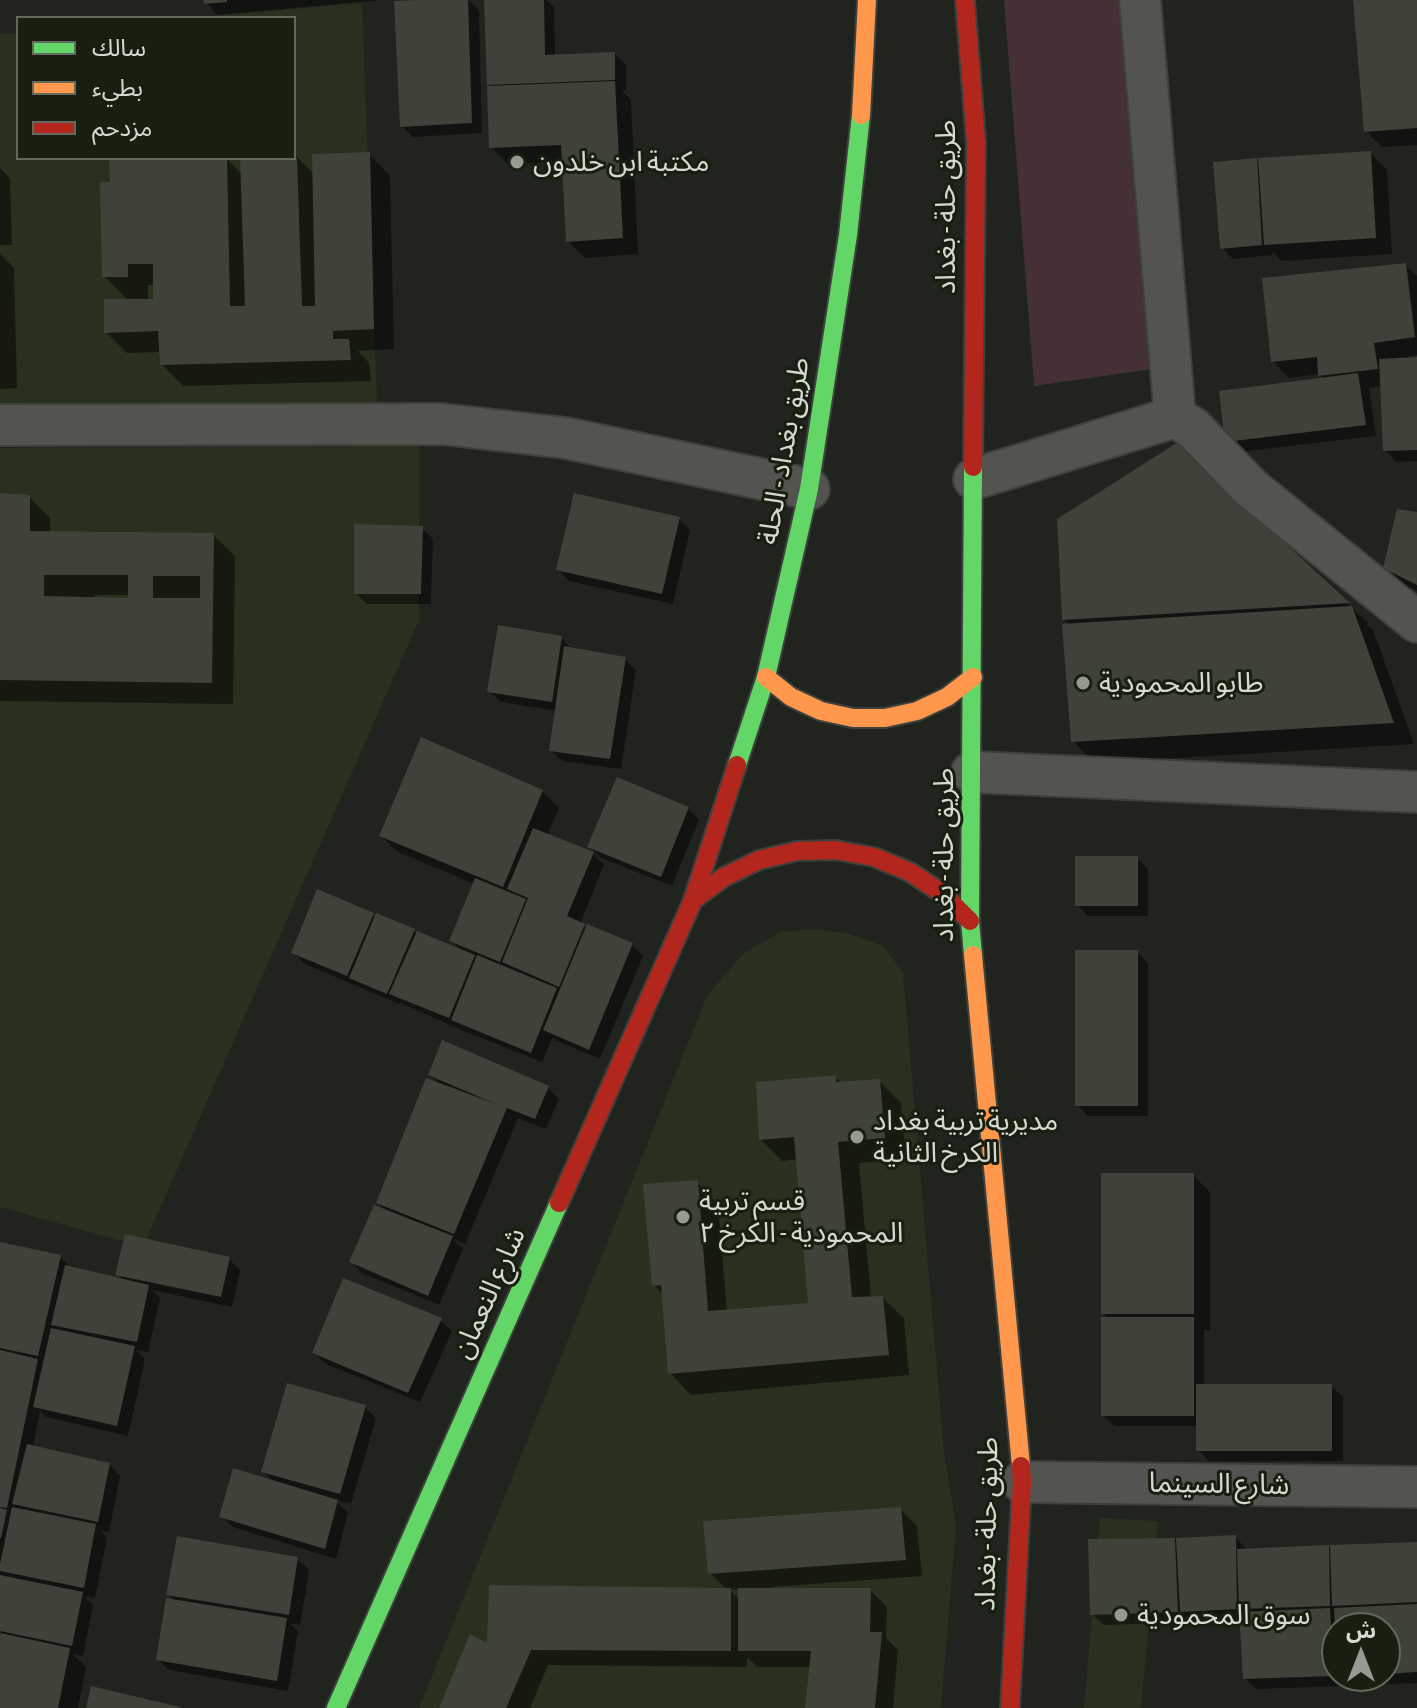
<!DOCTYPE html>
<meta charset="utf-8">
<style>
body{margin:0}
#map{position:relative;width:1417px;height:1708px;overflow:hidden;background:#21241e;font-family:"Asap Condensed","Noto Sans Arabic",sans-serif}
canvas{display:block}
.legend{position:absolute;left:16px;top:16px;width:280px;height:144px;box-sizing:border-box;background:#181e10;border:2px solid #64695d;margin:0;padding:10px 14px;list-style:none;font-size:24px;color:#d5dad1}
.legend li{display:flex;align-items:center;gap:16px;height:40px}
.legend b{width:40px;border:2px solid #64695d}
.north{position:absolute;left:1321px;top:1612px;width:80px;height:80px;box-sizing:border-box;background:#181e10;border:2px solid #64695d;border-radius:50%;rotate:0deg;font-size:22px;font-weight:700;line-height:32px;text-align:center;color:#d5dad1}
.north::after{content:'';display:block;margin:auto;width:28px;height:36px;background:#969a92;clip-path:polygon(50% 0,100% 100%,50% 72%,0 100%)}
</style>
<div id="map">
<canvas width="1417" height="1708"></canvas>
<ul class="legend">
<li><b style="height:10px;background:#63d668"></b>سالك</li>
<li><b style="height:10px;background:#ff974d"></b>بطيء</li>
<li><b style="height:10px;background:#b3261e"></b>مزدحم</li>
</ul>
<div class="north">ش</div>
</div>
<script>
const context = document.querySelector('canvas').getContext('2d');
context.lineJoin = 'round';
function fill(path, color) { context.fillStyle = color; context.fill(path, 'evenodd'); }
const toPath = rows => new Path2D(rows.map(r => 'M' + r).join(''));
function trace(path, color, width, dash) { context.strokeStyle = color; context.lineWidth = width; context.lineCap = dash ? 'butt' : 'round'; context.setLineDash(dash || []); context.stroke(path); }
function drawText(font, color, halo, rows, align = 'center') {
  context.font = font + ' "Asap Condensed","Noto Sans Arabic",sans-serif'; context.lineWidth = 6; context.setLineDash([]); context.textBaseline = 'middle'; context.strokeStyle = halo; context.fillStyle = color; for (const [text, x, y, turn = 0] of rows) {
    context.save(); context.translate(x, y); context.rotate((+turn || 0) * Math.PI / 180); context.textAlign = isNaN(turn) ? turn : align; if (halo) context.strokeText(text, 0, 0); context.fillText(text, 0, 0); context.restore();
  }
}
fill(toPath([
 [362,3,377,402,89,404,0,406,0,34,18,33,18,158,294,158,294,18,190,18],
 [419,446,419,620,143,1247,0,1207,0,448],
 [816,929,850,934,883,946,903,972,944,1452,956,1526,941,1708,419,1708,707,996,744,953,780,932],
 [1100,1518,1158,1521,1141,1708,1084,1708]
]), '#28301e');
fill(toPath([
 [1004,0,1126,0,1159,368,1034,386]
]), '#443035');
fill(toPath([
 [205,0,381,0,217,15,206,3],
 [454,0,468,0,479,10,482,133,413,137,402,126],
 [486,0,546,0,554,7,555,56,615,54,626,65,626,90,622,90,631,100,638,254,585,258,568,241,564,162,508,164,491,147,493,88,489,84],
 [1355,0,1417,0,1417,145,1382,147,1366,131],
 [1370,153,1387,170,1392,254,1282,261,1272,251,1273,255,1233,259,1222,248,1256,160,1261,164],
 [369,154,390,176,394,349,358,351,369,363,371,381,183,386,162,364,161,352,127,353,106,332,129,301,104,276,226,158,243,176,296,156,315,175],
 [148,285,155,285,155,301,148,301],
 [0,168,10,178,12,245,0,245],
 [0,254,14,268,17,388,0,389],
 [1405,265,1417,276,1417,355,1408,356,1409,359,1417,359,1417,461,1396,462,1385,450,1382,386,1369,388,1376,436,1238,452,1227,441,1324,379,1319,374,1289,378,1273,361],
 [29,497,50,518,50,533,213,535,235,556,233,704,0,701,0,533],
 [95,595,130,595,130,600,94,599],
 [1248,512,1368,623,1366,624,1373,630,1414,744,1094,763,1073,741,1070,625,1064,620],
 [1417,514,1417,591,1402,584,1385,567],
 [679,519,690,530,673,604,569,581,558,569],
 [422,528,433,539,431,604,367,604,356,593],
 [561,638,573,650,625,659,636,670,621,769,562,761,551,750,557,711,501,702,489,691],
 [542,791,559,808,547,836,600,857,590,847,688,808,699,820,672,886,594,855,604,865,580,924,587,929,632,945,643,956,600,1059,557,1041,553,1037,542,1062,464,1031,403,1004,400,1001,399,1004,305,964,294,953,372,915,376,918,377,916,414,931,418,935,462,952,451,940,475,884,398,852,381,836],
 [1137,858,1148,869,1148,916,1088,916,1077,905],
 [1137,952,1148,963,1148,1116,1088,1116,1077,1105],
 [430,1075,548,1088,559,1099,546,1129,518,1118,465,1244,453,1239,463,1249,439,1305,362,1273,351,1262,388,1212,378,1203,441,1085],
 [835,1077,842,1084,879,1081,901,1103,906,1159,859,1163,871,1298,883,1298,904,1319,909,1375,691,1395,670,1373,664,1295,654,1285,697,1182,718,1204,727,1312,810,1304,798,1159,782,1161,761,1140],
 [1193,1175,1210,1192,1210,1330,1204,1330,1204,1386,1331,1386,1343,1397,1343,1461,1209,1461,1198,1450,1198,1426,1114,1426,1103,1415,1108,1319,1103,1313],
 [0,1245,60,1257,72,1269,125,1281,118,1274,229,1259,240,1270,232,1307,152,1290,160,1298,148,1352,136,1350,145,1359,128,1436,46,1417,40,1411,33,1447,109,1464,120,1476,109,1532,100,1530,107,1537,95,1598,84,1596,93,1605,83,1656,73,1654,86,1667,78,1708,0,1708],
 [440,1320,452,1331,420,1402,326,1364,314,1353],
 [365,1407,376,1418,351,1504,335,1500,348,1513,336,1559,233,1527,222,1516,275,1483,263,1471],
 [900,1509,917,1526,922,1576,771,1587,771,1590,870,1590,887,1607,886,1638,898,1650,893,1708,807,1708,812,1667,757,1667,747,1657,747,1667,548,1665,530,1708,441,1708,489,1646,727,1590,710,1573],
 [740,1589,740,1600,730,1590],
 [1235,1537,1246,1548,1246,1550,1416,1544,1417,1683,1349,1686,1344,1682,1344,1686,1256,1689,1245,1678,1242,1620,1193,1622,1188,1617,1188,1622,1104,1625,1092,1614,1091,1541],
 [1337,1628,1385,1628,1385,1676,1337,1676],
 [297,1559,309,1570,300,1625,290,1623,298,1631,288,1691,169,1670,158,1659,175,1601,169,1595]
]), '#0007');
fill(toPath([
 [203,0,227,0,227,2,204,4],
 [416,0,468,0,472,123,400,127,394,1],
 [484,0,544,0,545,55,615,52,615,80,487,85],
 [1353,0,1417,0,1417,128,1364,132],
 [615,81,623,238,566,242,561,145,489,148,487,86],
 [1371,151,1376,238,1264,245,1258,158],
 [370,152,374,329,333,331,333,339,349,339,351,360,160,365,158,331,104,333,104,299,153,299,153,264,128,264,128,277,102,277,100,182,110,182,109,159,227,158,230,306,245,306,240,158,297,158,302,306,315,306,312,154],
 [1257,158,1262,245,1220,249,1213,162],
 [1406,263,1415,337,1374,343,1378,369,1318,376,1317,357,1271,362,1262,278],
 [1417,357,1417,450,1383,451,1379,359],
 [1358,373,1366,425,1225,442,1219,391],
 [1183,439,1236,498,1350,603,1062,620,1057,519],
 [0,493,30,495,30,531,214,533,212,683,0,680],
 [44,575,128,575,128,598,44,596],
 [153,576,200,576,200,598,153,598],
 [574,493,680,517,662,594,556,570],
 [1397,509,1417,512,1417,585,1383,568],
 [354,524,423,526,421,594,354,594],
 [1352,606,1394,723,1071,742,1062,624],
 [498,625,562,636,552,702,487,692],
 [564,646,626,657,610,759,549,751],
 [421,737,543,790,503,887,379,836],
 [617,777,689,807,661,877,587,847],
 [533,828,594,852,567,916,585,924,559,987,502,962,528,898,507,889],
 [1075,856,1138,856,1138,906,1075,906],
 [475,878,526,899,500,962,449,941],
 [317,889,374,913,347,976,291,953],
 [376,913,415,929,387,994,349,978],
 [587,924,633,943,589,1050,543,1030],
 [417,931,475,955,449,1018,389,994],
 [1075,950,1138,950,1138,1106,1075,1106],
 [477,955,557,988,531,1053,451,1020],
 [442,1040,549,1086,535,1119,507,1108,454,1234,376,1203,426,1078,496,1104,428,1075],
 [836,1075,836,1082,880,1079,885,1138,838,1142,852,1297,883,1296,889,1355,668,1374,661,1285,652,1286,643,1184,698,1180,708,1311,808,1303,794,1137,759,1140,756,1082],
 [1101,1173,1194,1173,1194,1314,1101,1314],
 [374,1205,453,1236,428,1296,349,1262],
 [125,1234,230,1257,221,1297,115,1275],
 [0,1242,61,1255,38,1356,0,1348],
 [65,1265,149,1285,137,1342,51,1325],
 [343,1278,442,1318,408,1393,312,1353],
 [1101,1317,1194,1317,1194,1416,1101,1416],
 [51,1328,135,1346,117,1426,33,1407],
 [0,1350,38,1359,7,1508,0,1507],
 [287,1383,366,1405,340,1494,261,1472],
 [1196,1384,1332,1384,1332,1451,1196,1451],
 [27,1444,110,1463,98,1522,12,1504],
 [233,1468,338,1500,325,1549,219,1517],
 [12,1507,96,1524,84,1588,0,1571,0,1564],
 [901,1507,906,1560,708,1574,703,1521],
 [0,1508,7,1510,1,1538,0,1538],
 [1236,1535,1237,1609,1180,1612,1176,1538],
 [177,1536,298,1557,289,1615,166,1595],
 [1175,1538,1178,1612,1090,1615,1088,1539],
 [1417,1542,1417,1602,1332,1606,1330,1545],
 [1329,1545,1330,1606,1239,1609,1237,1549],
 [0,1575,83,1592,72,1646,0,1631],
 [489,1585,731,1588,731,1651,531,1650,506,1708,439,1708,470,1634,487,1643],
 [738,1588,871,1588,870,1632,882,1632,875,1708,805,1708,811,1651,738,1651],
 [166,1598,287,1618,277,1681,156,1660],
 [1417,1604,1417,1672,1385,1674,1385,1628,1335,1628,1334,1608],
 [1330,1608,1334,1676,1243,1679,1239,1612],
 [0,1633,70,1648,58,1708,0,1708],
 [91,1686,180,1707,180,1708,86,1708]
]), '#3e4239');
const street = toPath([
 [1140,0,1175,417,1193,428,1251,488,1417,622],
 [0,425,442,424,566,438,809,489],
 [974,479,1175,417],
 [972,772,1417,792],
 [1022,1482,1417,1487]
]);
const fast = toPath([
 [737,765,766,677,809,489,848,235,861,115],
 [973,955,970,921,973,467],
 [336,1708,559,1203]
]);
const slow = toPath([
 [861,115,867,0],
 [766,677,791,697,821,711,853,718,885,718,917,711,947,697,973,677],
 [973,955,1021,1466]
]);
const jam = toPath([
 [965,0,976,142,973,467],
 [693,900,724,877,759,860,797,851,836,850,874,857,910,872,943,894,970,921],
 [559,1203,693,900,737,765],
 [1010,1708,1022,1482,1021,1466]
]);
trace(street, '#3e403b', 44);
trace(fast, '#3e403b', 22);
trace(slow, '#3e403b', 22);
trace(jam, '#3e403b', 22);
trace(street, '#535450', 40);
trace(fast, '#63d668', 18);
trace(slow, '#ff974d', 18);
trace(jam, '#b3261e', 18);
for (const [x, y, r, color] of [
 [517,162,8,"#969a92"],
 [1083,683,8,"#969a92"],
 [857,1137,8,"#969a92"],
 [683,1217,8,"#969a92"],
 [1121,1615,8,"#969a92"]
]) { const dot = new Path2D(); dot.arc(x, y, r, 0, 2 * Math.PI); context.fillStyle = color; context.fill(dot); trace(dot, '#181e10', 3); }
drawText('28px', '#d5dad1', '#181e10', [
 ["مكتبة ابن خلدون",533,162],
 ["طابو المحمودية",1099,683],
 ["مديرية تربية بغداد",873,1121],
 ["الكرخ الثانية",873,1153],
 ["قسم تربية",699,1201],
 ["المحمودية - الكرخ ٢",699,1233],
 ["سوق المحمودية",1137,1615]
], 'left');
drawText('28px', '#d5dad1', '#181e10', [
 ["طريق حلة - بغداد",946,207,-90],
 ["طريق بغداد - الحلة",784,451,-80],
 ["طريق حلة - بغداد",944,855,-90],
 ["شارع النعمان",489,1293,-66],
 ["شارع السينما",1219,1484,1],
 ["طريق حلة - بغداد",987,1524,-89]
]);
</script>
